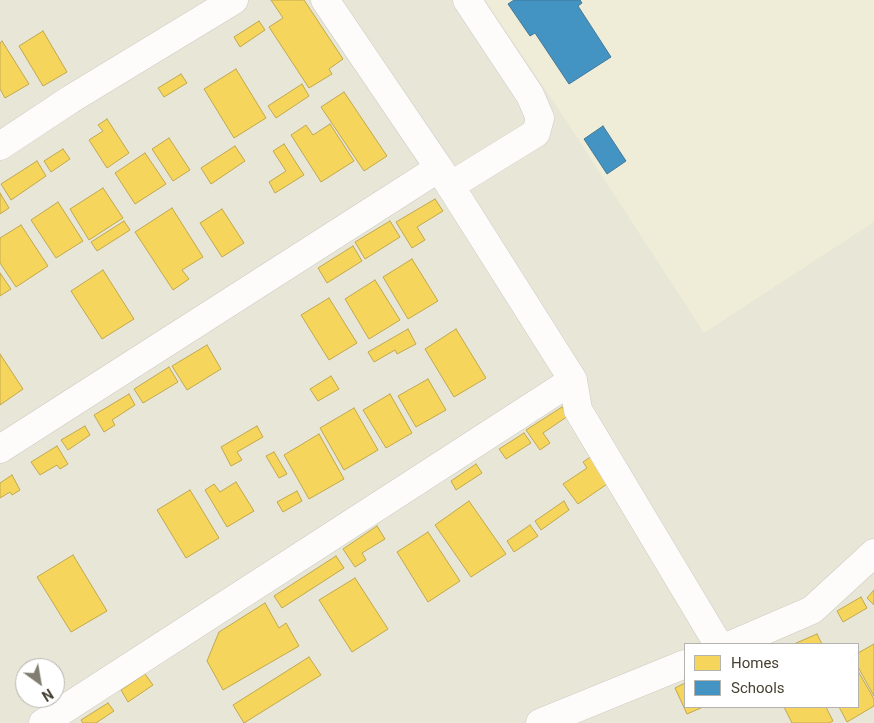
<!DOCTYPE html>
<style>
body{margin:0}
#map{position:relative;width:874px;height:723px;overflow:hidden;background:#efeee6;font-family:Roboto,sans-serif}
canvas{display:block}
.legend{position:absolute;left:684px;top:643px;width:175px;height:65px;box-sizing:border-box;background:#fff;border:1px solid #b5b3ad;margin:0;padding:6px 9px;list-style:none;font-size:15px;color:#464132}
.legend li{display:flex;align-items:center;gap:10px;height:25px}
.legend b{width:25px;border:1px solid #b5b3ad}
.north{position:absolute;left:15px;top:658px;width:50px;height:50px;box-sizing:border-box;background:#fff;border:1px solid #b5b3ad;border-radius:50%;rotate:148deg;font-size:14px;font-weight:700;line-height:20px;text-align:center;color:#464132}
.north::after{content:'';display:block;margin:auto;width:18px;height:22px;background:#817e71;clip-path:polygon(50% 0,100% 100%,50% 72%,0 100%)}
</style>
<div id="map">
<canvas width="874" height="723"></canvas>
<ul class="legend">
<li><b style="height:14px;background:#f6d55c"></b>Homes</li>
<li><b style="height:14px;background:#4393c3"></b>Schools</li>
</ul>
<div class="north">N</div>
</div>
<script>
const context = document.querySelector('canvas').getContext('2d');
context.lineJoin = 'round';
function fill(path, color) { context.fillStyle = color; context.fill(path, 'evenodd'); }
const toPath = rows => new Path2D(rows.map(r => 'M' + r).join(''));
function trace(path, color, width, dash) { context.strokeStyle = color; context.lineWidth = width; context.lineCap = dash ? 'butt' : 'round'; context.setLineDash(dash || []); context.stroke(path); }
fill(toPath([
 [0,0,874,0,874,723,0,723],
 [685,644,858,644,858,707,685,707],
 [25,668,55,668,55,698,25,698]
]), '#e8e6d6');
fill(toPath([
 [485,0,874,0,874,222,704,333,561,113]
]), '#efecd7');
const homes = toPath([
 [271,0,304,0,343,59,329,69,332,74,309,88,269,27,283,18,271,0],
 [259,21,265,30,240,47,234,37,259,21],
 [43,31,67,72,43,86,19,46,43,31],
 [2,41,29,84,5,98,0,89,0,43,2,41],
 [236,69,266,118,234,138,204,89,236,69],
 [181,74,187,83,164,97,158,88,181,74],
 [302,84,309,96,276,118,268,106,302,84],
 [344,92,387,156,364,171,321,107,344,92],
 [107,119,129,153,107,168,89,140,103,131,98,125,107,119],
 [330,124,354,161,321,182,291,135,306,125,313,135,330,124],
 [169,138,190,170,173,181,152,149,169,138],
 [284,144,304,175,275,193,269,182,286,171,273,151,284,144],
 [235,146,245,161,211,184,201,168,235,146],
 [63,149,70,159,51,172,44,161,63,149],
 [145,153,166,184,135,204,115,173,145,153],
 [37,161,46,176,11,200,1,184,37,161],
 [103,188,123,218,89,240,70,209,103,188],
 [0,193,9,208,0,214,0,193],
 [435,199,443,211,417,227,425,240,412,248,396,222,435,199],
 [58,202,83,241,56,258,31,220,58,202],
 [172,208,203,257,182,270,189,279,173,290,135,232,172,208],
 [222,209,244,243,222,257,200,223,222,209],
 [124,221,130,230,97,251,91,242,124,221],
 [390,221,400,237,365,259,355,242,390,221],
 [21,225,48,266,16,287,0,263,0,238,21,225],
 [353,246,362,261,327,283,318,268,353,246],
 [412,259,438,301,408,319,383,277,412,259],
 [103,270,134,319,102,339,71,291,103,270],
 [0,273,11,289,0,296,0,273],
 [375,280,400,320,369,339,345,299,375,280],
 [329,298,357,343,329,360,301,315,329,298],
 [408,329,416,344,397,354,395,350,374,362,368,352,408,329],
 [456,329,486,378,454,397,425,349,456,329],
 [207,345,221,369,187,390,172,366,207,345],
 [0,354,23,389,0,405,0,354],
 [169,367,178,382,143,403,134,389,169,367],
 [331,376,339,389,318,401,310,389,331,376],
 [428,379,446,410,416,427,398,396,428,379],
 [129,394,135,405,112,420,115,425,104,432,94,415,129,394],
 [390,394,412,433,386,448,363,410,390,394],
 [562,407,568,416,543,433,550,443,540,450,526,430,562,407],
 [354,408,378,450,344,470,320,428,354,408],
 [85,426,90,435,68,450,61,440,85,426],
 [257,426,263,437,237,452,242,460,231,466,221,447,257,426],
 [524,433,531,443,506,459,499,449,524,433],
 [319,434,344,479,309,499,284,455,319,434],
 [57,446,68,464,60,469,57,465,40,475,31,462,57,446],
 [274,452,287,474,279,478,266,456,274,452],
 [592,456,610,482,578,504,563,484,587,468,583,462,592,456],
 [476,464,482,473,456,490,451,481,476,464],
 [12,475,20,490,12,495,10,492,0,498,0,483,12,475],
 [236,482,254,511,227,527,205,490,214,484,220,492,236,482],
 [190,490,219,538,186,558,157,510,190,490],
 [297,491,302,501,283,512,277,502,297,491],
 [469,501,506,554,471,577,435,525,469,501],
 [564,501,569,510,541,530,535,521,564,501],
 [530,525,538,536,514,552,507,541,530,525],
 [377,526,385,539,362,553,366,560,355,567,343,549,377,526],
 [428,532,460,581,428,602,397,552,428,532],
 [73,555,107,611,71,632,37,577,73,555],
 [336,556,344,568,282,608,274,596,336,556],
 [355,578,388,629,352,652,319,600,355,578],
 [874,590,874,605,867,598,874,590],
 [861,597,867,608,843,622,837,611,861,597],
 [265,603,279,628,286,623,299,646,223,690,207,661,219,632,265,603],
 [817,634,822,644,794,644,817,634],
 [874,644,874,696,858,667,858,653,874,644],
 [309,657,321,675,244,723,233,705,309,657],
 [858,671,874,699,874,706,847,722,839,707,858,707,858,671],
 [145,674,153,685,128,702,121,690,145,674],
 [685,683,685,707,703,707,687,714,675,688,685,683],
 [108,703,114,711,96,723,83,723,81,720,108,703],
 [784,707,826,707,833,721,829,723,792,723,784,707]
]);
fill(homes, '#f6d55c');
trace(homes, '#c1a94f', 1);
const schools = toPath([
 [514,0,580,0,582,3,578,6,611,57,569,84,535,33,530,36,508,4,514,0],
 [603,126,626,161,607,174,584,139,603,126]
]);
fill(schools, '#4393c3');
trace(schools, '#447a98', 1);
const minor = toPath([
 [325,0,439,168,573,380,578,410,718,644],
 [0,146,71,99,234,0],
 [450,186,536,133,540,118,530,95,467,0],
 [0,449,439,168],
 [733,644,812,610,874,553],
 [43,723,573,380],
 [540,723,685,664]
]);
trace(minor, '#cdccc4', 29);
trace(minor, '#fdfcfb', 28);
</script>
